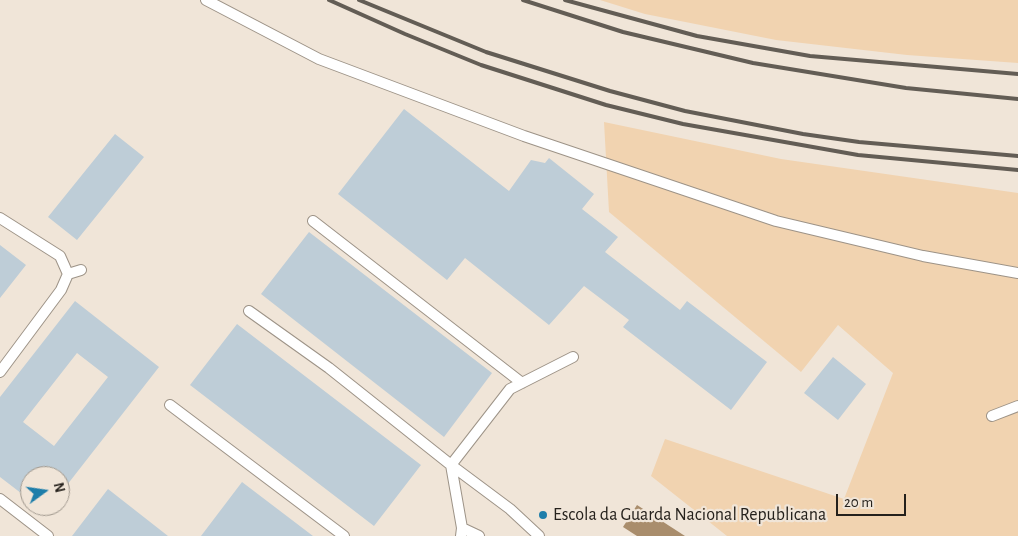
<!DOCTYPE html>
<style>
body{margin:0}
#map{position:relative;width:1018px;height:536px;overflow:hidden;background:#f0e5d8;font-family:"Alegreya Sans",sans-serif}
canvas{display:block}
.north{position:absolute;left:20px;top:466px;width:50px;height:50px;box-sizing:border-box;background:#f0e5d8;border:1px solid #9f978d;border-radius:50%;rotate:76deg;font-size:14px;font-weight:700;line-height:20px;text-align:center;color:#25211c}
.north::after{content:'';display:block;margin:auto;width:18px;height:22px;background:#1e7eaa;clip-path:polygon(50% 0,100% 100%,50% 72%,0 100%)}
.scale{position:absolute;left:836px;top:494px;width:70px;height:22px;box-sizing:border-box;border:2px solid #25211c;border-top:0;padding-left:6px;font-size:15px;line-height:18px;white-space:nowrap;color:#25211c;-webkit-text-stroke:4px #f0e5d8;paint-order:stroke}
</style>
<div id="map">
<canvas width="1018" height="536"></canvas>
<div class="north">N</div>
<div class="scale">20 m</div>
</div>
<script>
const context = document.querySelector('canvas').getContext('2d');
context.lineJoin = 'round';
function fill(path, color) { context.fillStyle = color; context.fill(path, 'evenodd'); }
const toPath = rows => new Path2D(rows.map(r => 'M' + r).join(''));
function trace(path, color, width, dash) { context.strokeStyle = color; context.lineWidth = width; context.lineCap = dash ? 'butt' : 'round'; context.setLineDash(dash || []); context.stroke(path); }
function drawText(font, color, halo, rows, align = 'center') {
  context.font = font + ' "Alegreya Sans",sans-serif'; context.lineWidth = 4.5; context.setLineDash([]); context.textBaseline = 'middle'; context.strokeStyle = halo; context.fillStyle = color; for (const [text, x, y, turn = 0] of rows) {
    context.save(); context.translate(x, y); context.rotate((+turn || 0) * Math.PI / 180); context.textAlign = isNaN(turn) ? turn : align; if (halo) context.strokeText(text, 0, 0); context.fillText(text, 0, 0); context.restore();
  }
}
fill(toPath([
 [600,0,1018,0,1018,63,907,55,776,40,645,14],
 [604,122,781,159,1018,193,1018,536,727,536,651,476,665,439,844,499,893,373,838,325,801,372,609,212]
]), '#f1d3b0');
fill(toPath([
 [637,505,685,536,637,536,623,527]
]), '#a98d6c');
fill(toPath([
 [404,109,509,191,531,160,545,163,549,158,594,194,582,209,618,237,605,252,680,310,687,301,767,362,731,410,623,327,629,320,584,286,549,325,465,258,447,280,338,194],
 [115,134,144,157,77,240,48,217],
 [309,232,492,373,444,437,261,294],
 [0,245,26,265,0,298],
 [75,301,159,367,60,494,60,476,30,476,30,500,0,477,0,397],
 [77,353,108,377,54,446,23,422],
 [237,324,421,465,374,526,190,385],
 [833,357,866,384,838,420,804,393],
 [242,482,313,536,201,536],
 [108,489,168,536,72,536]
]), '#becdd7');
const service = toPath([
 [206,0,319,59,524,136,776,221,923,256,1018,273],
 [0,218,60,256,68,274,61,290,0,372],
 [313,221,522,383],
 [68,274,81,270],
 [249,311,329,368,451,465,462,528,461,536],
 [170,405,344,536],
 [992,416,1018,406],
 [0,499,48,536],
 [462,528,479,536],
 [539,536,510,509,451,465,510,389,573,357]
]);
trace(service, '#9d9387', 12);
trace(service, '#fff', 10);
trace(toPath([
 [329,0,405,34,481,65,606,105,683,124,858,155,1018,170],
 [359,0,486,52,610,91,685,111,803,134,859,142,1018,156],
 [523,0,623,32,753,63,906,88,1018,99],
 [565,0,697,36,810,56,1018,74]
]), '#635d55', 4);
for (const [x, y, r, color] of [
 [543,515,5,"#1e7eaa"]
]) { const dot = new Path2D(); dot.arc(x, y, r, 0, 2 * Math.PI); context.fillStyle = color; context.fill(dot); trace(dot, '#f0e5d8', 2); }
drawText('18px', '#25211c', '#f0e5d8', [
 ["Escola da Guarda Nacional Republicana",553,515]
], 'left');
</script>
